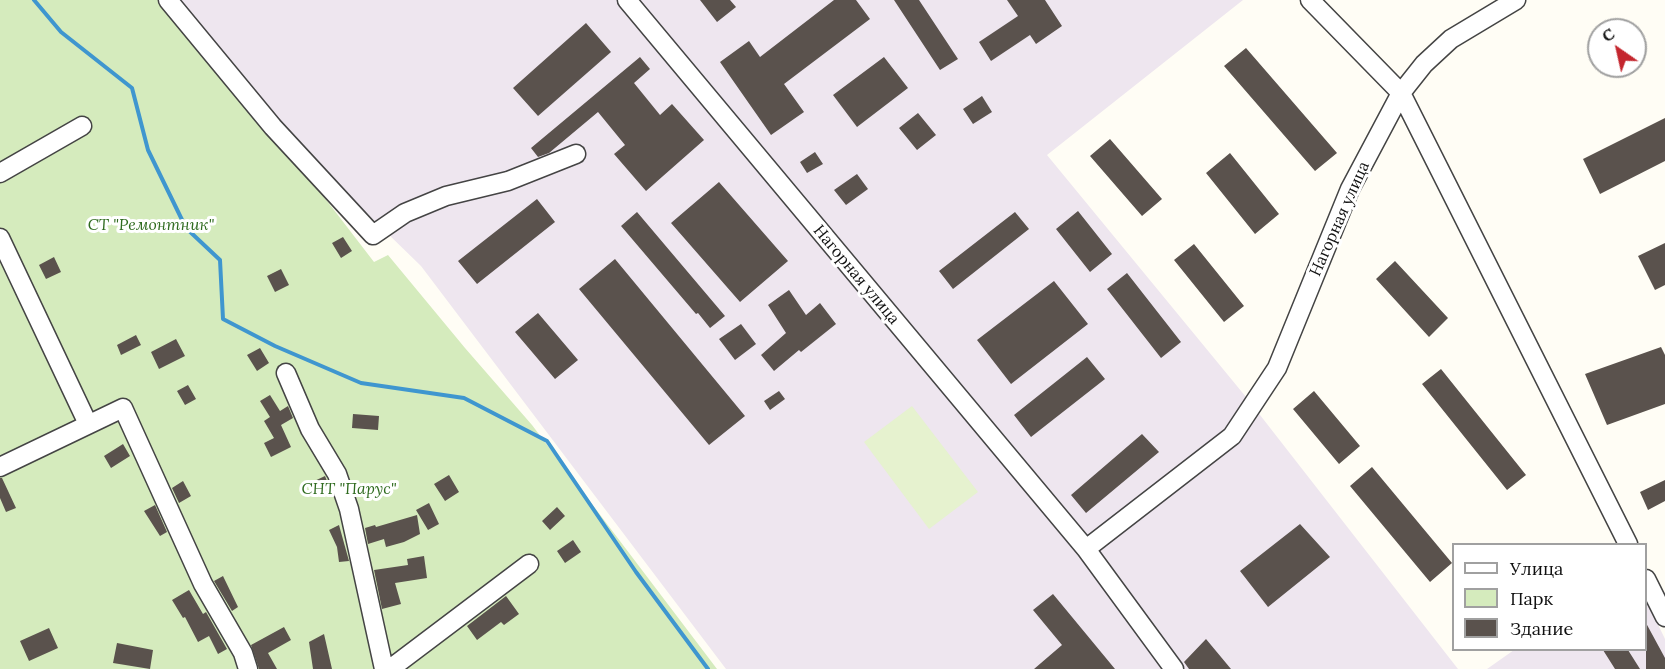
<!DOCTYPE html>
<meta charset="utf-8">
<style>
body{margin:0}
#map{position:relative;width:1665px;height:669px;overflow:hidden;background:#fffdf5;font-family:Lora,serif}
canvas{display:block}
.legend{position:absolute;left:1452px;top:543px;width:195px;height:108px;box-sizing:border-box;background:#fff;border:2px solid #a0a0a0;margin:0;padding:8px 10px;list-style:none;font-size:18px;color:#111}
.legend li{display:flex;align-items:center;gap:12px;height:30px}
.legend b{width:30px;border:2px solid #a0a0a0}
.north{position:absolute;left:1587px;top:18px;width:60px;height:60px;box-sizing:border-box;background:#fff;border:2px solid #a0a0a0;border-radius:50%;rotate:326deg;font-size:16px;font-weight:700;line-height:24px;text-align:center;color:#111}
.north::after{content:'';display:block;margin:auto;width:21px;height:27px;background:#c4262e;clip-path:polygon(50% 0,100% 100%,50% 72%,0 100%)}
</style>
<div id="map">
<canvas width="1665" height="669"></canvas>
<ul class="legend">
<li><b style="height:8px;background:#fff"></b>Улица</li>
<li><b style="height:16px;background:#d5ebbd"></b>Парк</li>
<li><b style="height:16px;background:#5a524d"></b>Здание</li>
</ul>
<div class="north">С</div>
</div>
<script>
const context = document.querySelector('canvas').getContext('2d');
context.lineJoin = 'round';
function fill(path, color) { context.fillStyle = color; context.fill(path, 'evenodd'); }
const toPath = rows => new Path2D(rows.map(r => 'M' + r).join(''));
function trace(path, color, width, dash) { context.strokeStyle = color; context.lineWidth = width; context.lineCap = dash ? 'butt' : 'round'; context.setLineDash(dash || []); context.stroke(path); }
function drawText(font, color, halo, rows, align = 'center') {
  context.font = font + ' Lora,serif'; context.lineWidth = 6; context.setLineDash([]); context.textBaseline = 'middle'; context.strokeStyle = halo; context.fillStyle = color; for (const [text, x, y, turn = 0] of rows) {
    context.save(); context.translate(x, y); context.rotate((+turn || 0) * Math.PI / 180); context.textAlign = isNaN(turn) ? turn : align; if (halo) context.strokeText(text, 0, 0); context.fillText(text, 0, 0); context.restore();
  }
}
fill(toPath([
 [179,0,1243,0,1047,155,1246,397,1458,669,726,669,421,266,277,126],
 [1646,600,1665,639,1665,669,1487,669,1514,650,1646,650]
]), '#eee6ef');
fill(toPath([
 [0,0,161,0,304,171,374,262,388,255,465,348,532,425,717,669,0,669]
]), '#d5ebbd');
fill(toPath([
 [912,406,978,492,929,529,864,442]
]), '#e6f2cf');
trace(toPath([
 [34,0,61,32,132,88,148,150,186,228,220,260,223,319,275,346,361,383,464,398,547,441,636,572,708,669]
]), '#3f96cf', 4);
fill(toPath([
 [700,0,730,0,736,7,717,22],
 [834,0,856,0,870,19,784,84,804,112,771,135,720,62,749,41,760,57],
 [894,0,919,0,958,59,940,70],
 [1007,0,1045,0,1062,26,1036,44,1030,35,991,61,979,42,1018,16],
 [586,23,611,52,538,116,513,88],
 [1246,48,1337,153,1315,171,1224,66],
 [640,57,650,69,634,83,660,115,672,104,704,140,646,191,614,154,625,145,598,112,549,153,538,157,531,148],
 [884,57,908,88,857,127,833,95],
 [982,96,992,112,973,124,963,109],
 [918,113,936,135,917,150,899,128],
 [1665,118,1665,161,1600,194,1583,159],
 [1110,139,1162,199,1142,216,1090,156],
 [815,152,823,164,807,173,800,162],
 [1230,153,1279,214,1255,234,1206,173],
 [857,174,868,189,846,205,834,190],
 [719,182,788,261,740,302,671,223],
 [537,199,555,222,477,284,458,261],
 [1078,211,1112,254,1090,272,1056,229],
 [637,212,725,316,710,328,698,313,696,314,621,226],
 [1015,212,1029,229,953,289,939,271],
 [343,237,352,251,341,258,332,243],
 [1665,243,1665,285,1655,290,1638,256],
 [1194,244,1244,306,1224,322,1174,260],
 [54,257,61,272,46,279,39,265],
 [615,259,745,416,709,445,579,289],
 [1395,261,1448,318,1429,337,1376,279],
 [281,269,289,285,275,292,267,276],
 [1127,273,1181,342,1161,358,1107,289],
 [1054,281,1088,324,1011,384,977,340],
 [789,290,806,315,820,303,836,324,801,352,799,350,774,371,761,355,786,333,768,305],
 [538,313,578,360,555,379,515,332],
 [741,324,756,344,735,360,719,339],
 [136,335,141,345,121,355,117,345],
 [176,339,185,356,159,369,151,352],
 [1661,347,1665,355,1665,404,1607,425,1585,374],
 [260,348,269,363,257,371,247,355],
 [1087,357,1105,379,1031,437,1014,415],
 [1441,369,1526,475,1507,490,1422,384],
 [188,385,196,399,185,405,177,391],
 [779,391,785,399,770,410,764,401],
 [1314,391,1360,446,1339,464,1293,409],
 [270,395,280,411,288,406,293,418,281,425,291,447,271,457,264,443,274,438,264,421,270,417,260,401],
 [353,414,379,416,378,430,352,428],
 [1142,434,1159,452,1086,513,1071,495],
 [123,444,130,456,111,468,104,456],
 [1372,467,1452,563,1430,582,1350,486],
 [449,475,459,492,445,501,434,484],
 [325,476,329,486,313,494,308,484],
 [0,478,2,478,16,508,6,512,0,498],
 [1665,480,1665,501,1648,510,1640,492],
 [183,481,191,496,179,503,172,488],
 [429,503,439,524,428,530,416,510],
 [155,505,167,532,160,536,144,511],
 [557,507,565,516,550,530,542,521],
 [417,515,420,534,404,542,386,547,384,539,368,544,365,528,375,525,376,527],
 [1300,524,1330,557,1268,607,1240,571],
 [339,525,349,561,339,562,337,547,329,530],
 [573,540,581,552,565,563,557,551],
 [424,556,427,578,395,583,401,604,382,609,374,570,408,565,407,559],
 [223,576,238,607,232,611,214,581],
 [189,590,203,614,206,612,227,649,218,654,209,636,198,642,185,617,183,618,172,600],
 [1053,594,1115,669,1034,669,1062,645,1033,610],
 [506,596,519,614,504,625,501,622,477,640,467,626],
 [1646,623,1665,658,1665,669,1646,669],
 [284,627,291,640,268,653,277,669,259,669,251,645],
 [49,628,58,648,29,661,20,641],
 [324,634,332,669,313,669,309,642],
 [1206,639,1231,669,1189,669,1184,662],
 [117,643,153,650,150,669,113,663],
 [1603,650,1628,650,1640,669,1615,669]
]), '#5a524d');
const minor = toPath([
 [168,0,273,127,373,235,405,213,446,196,508,181,576,154],
 [627,0,1086,549,1174,669],
 [1310,0,1401,93,1628,544],
 [0,173,82,126],
 [0,238,88,424],
 [286,373,310,429,337,474,349,509,384,669],
 [0,467,123,408,203,584,243,653,248,669],
 [1086,549,1232,436,1277,368,1350,189,1401,93,1424,64,1451,39,1516,0],
 [1646,579,1665,617],
 [390,669,529,564]
]);
trace(minor, '#444', 21);
trace(minor, '#fff', 18);
drawText('16px', '#111', '#fff', [
 ["Нагорная улица",1340,219,-66],
 ["Нагорная улица",856,275,50]
]);
drawText('italic 16px', '#2f6b1f', '#fff', [
 ["СТ \"Ремонтник\"",151,225],
 ["СНТ \"Парус\"",349,489]
]);
</script>
